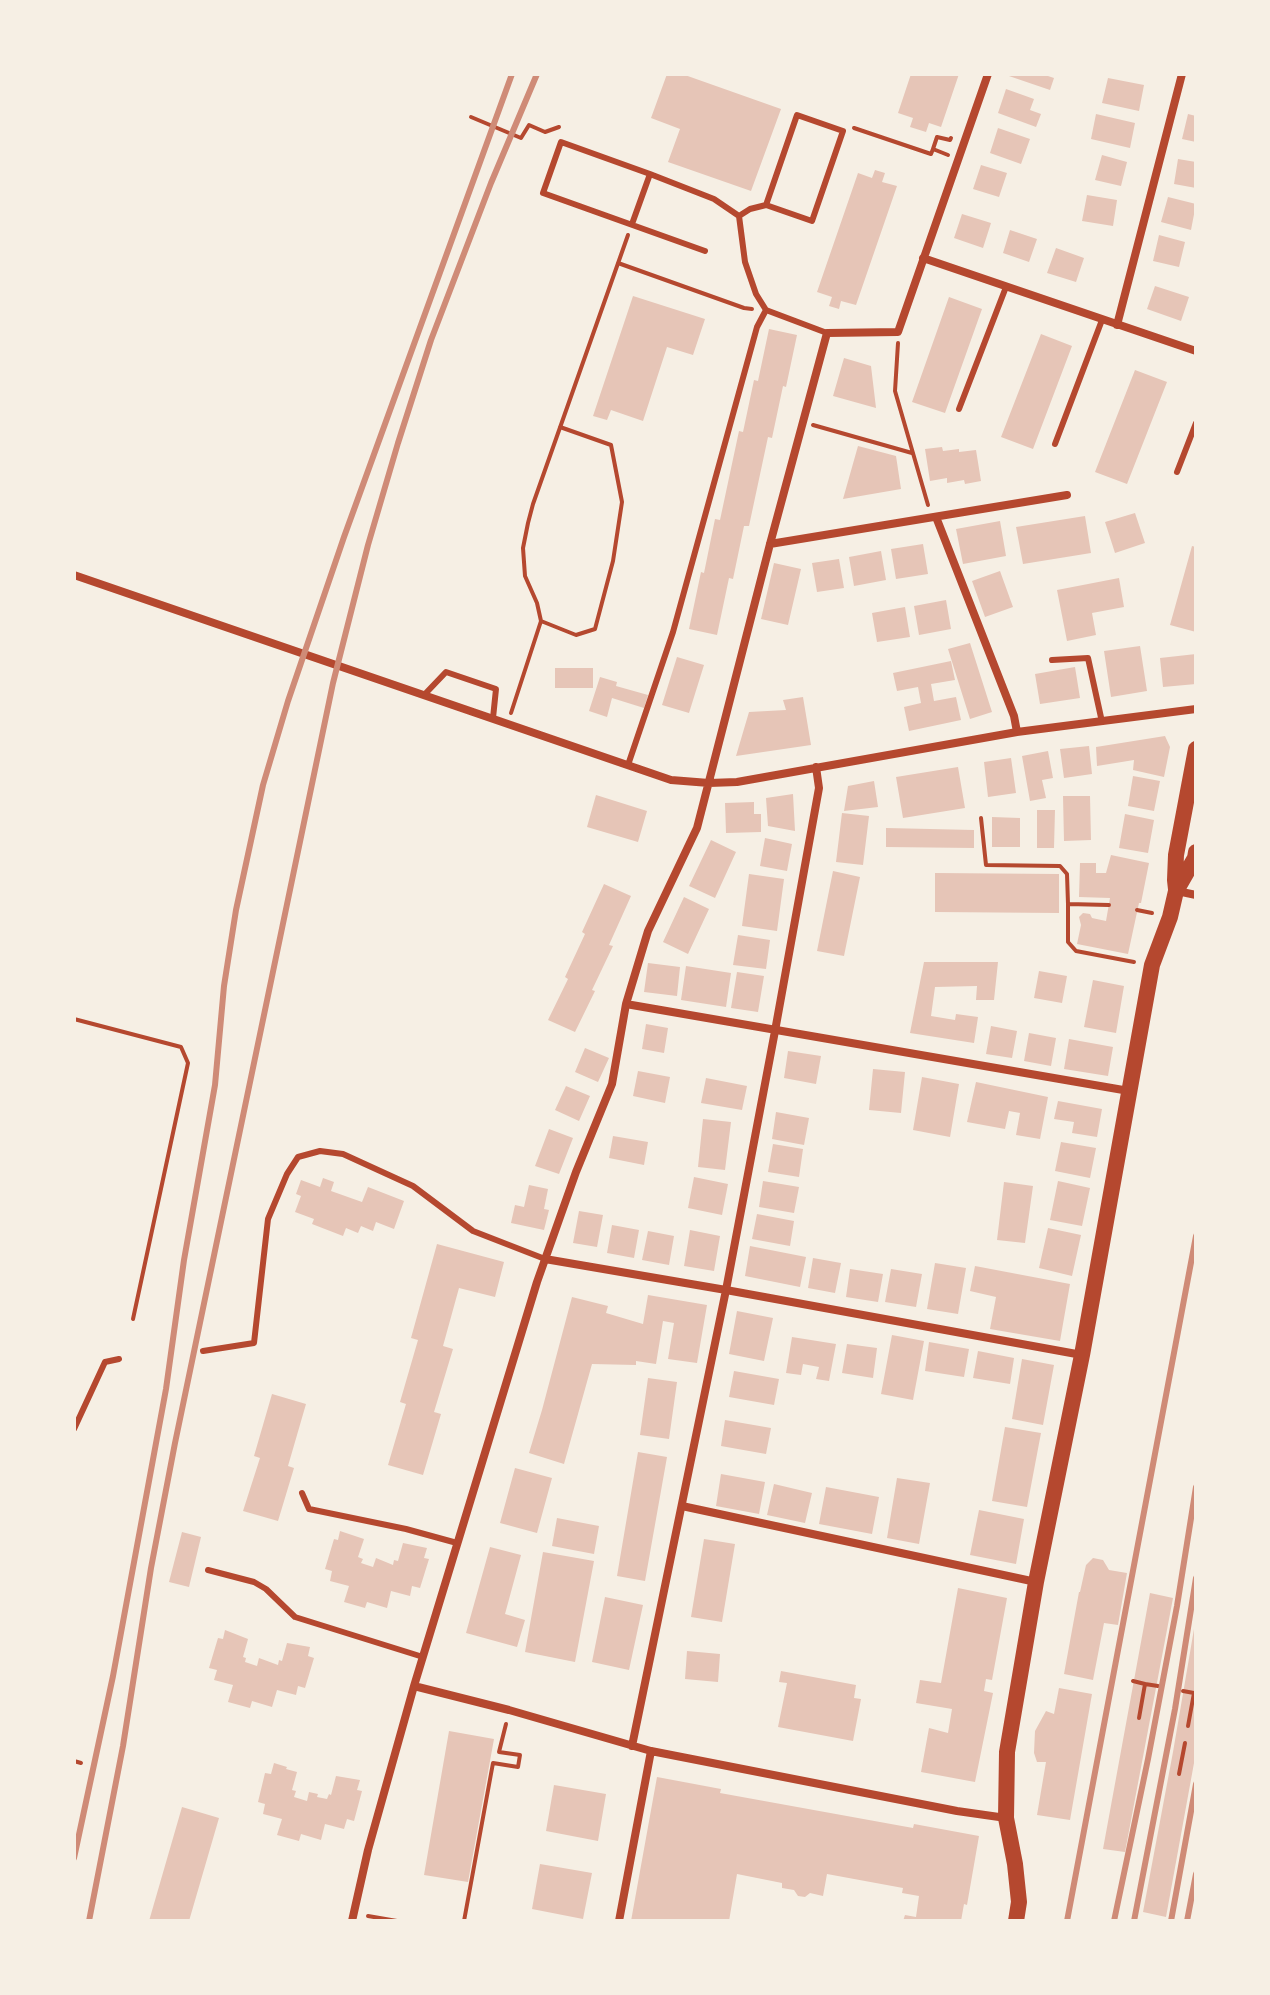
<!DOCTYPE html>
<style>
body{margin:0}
#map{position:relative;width:1270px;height:1995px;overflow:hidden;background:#f6efe4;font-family:Roboto,sans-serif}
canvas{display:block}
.frame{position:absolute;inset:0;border:76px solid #f6efe4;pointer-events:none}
</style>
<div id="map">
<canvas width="1270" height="1995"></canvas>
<div class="frame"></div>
</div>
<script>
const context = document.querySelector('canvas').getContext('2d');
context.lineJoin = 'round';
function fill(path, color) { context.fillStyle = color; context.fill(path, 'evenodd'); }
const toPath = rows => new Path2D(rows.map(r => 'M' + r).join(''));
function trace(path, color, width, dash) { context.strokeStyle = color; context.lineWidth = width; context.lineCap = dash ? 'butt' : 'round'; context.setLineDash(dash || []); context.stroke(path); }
fill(toPath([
 [667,74,682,74,781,109,751,191,668,162,680,129,651,118],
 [911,74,959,74,941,127,929,123,926,132,910,127,913,118,898,113],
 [1042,74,1054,78,1050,90,1006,75],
 [1108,78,1144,85,1139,111,1102,103],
 [1006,89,1034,99,1030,110,1041,114,1036,127,998,113],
 [1096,114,1135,123,1130,148,1091,139],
 [1188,114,1196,116,1196,142,1182,139],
 [998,128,1030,139,1021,164,990,153],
 [1102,155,1127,162,1121,186,1095,180],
 [1178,159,1196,162,1196,188,1174,184],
 [981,165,1007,173,999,197,973,189],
 [875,170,885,173,882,182,897,186,856,305,841,301,839,309,829,306,832,297,817,292,858,173,872,178],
 [1087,195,1117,200,1113,226,1082,221],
 [1168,197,1196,204,1191,230,1161,222],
 [962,214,991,223,983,248,954,238],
 [1010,230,1037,239,1029,262,1003,253],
 [1159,235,1185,242,1179,267,1153,261],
 [1056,248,1084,258,1076,282,1047,273],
 [1155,286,1189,297,1181,321,1147,309],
 [633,296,705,319,693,355,667,347,643,421,611,410,607,420,593,416],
 [949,297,982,309,945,413,912,402],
 [769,329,797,335,786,387,783,386,772,438,768,437,749,526,744,526,733,579,729,578,717,635,689,629,701,572,704,573,715,519,720,520,739,431,743,432,754,380,758,381],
 [1041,334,1072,346,1033,449,1001,437],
 [844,358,871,366,876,408,833,396],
 [1135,370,1167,382,1127,484,1095,472],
 [858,446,896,456,901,489,843,499],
 [942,447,943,451,959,449,959,452,976,450,981,481,965,484,964,480,947,483,947,478,930,481,925,449],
 [1135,513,1145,543,1115,553,1105,522],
 [1085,516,1091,553,1023,564,1016,527],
 [1000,521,1006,556,963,564,956,529],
 [923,544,928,574,896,579,891,549],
 [1192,546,1196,547,1196,632,1170,625],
 [881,551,886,580,854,586,849,557],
 [839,559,844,588,817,592,812,563],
 [774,563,801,569,788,625,761,619],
 [1000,571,1013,607,985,617,972,581],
 [1119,578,1124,607,1092,613,1096,635,1067,641,1057,590],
 [946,600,951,629,919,635,914,606],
 [905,607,910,637,877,642,872,613],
 [970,643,992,712,970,719,948,649],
 [1140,646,1147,691,1111,697,1104,651],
 [1196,654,1196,684,1163,687,1160,658],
 [677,657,704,665,689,713,662,705],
 [951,661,955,680,931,684,934,701,956,697,961,720,909,731,904,707,921,703,918,687,897,691,893,673],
 [1075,667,1080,698,1040,704,1035,674],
 [555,668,593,668,593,688,555,688],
 [600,677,617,682,616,686,648,695,644,708,612,698,607,717,589,711],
 [803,697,811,745,736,756,749,712,786,710,783,700],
 [1165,736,1170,747,1164,777,1133,770,1134,760,1097,766,1096,747],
 [1089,746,1092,774,1064,778,1060,749],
 [1048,751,1053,778,1042,780,1046,798,1030,801,1022,756],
 [1011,758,1016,793,988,797,984,762],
 [958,767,965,808,903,818,896,777],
 [1133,776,1160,781,1154,811,1128,806],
 [874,781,878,807,844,811,848,786],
 [793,794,795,831,768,826,766,798],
 [596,795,647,811,638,842,587,827],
 [1063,796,1090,796,1091,840,1064,841],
 [754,802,754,814,761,814,761,832,726,833,725,803],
 [1037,810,1055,810,1054,848,1037,848],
 [842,813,869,816,863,865,836,862],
 [1125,814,1154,820,1148,853,1119,848],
 [992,817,1020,818,1020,847,992,847],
 [886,828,974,830,974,848,886,847],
 [765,838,792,844,787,871,760,866],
 [711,840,736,852,715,898,689,886],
 [1111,855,1149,863,1141,903,1139,903,1128,954,1077,944,1081,925,1079,917,1083,913,1090,914,1092,918,1106,921,1110,898,1079,897,1080,863,1096,863,1096,873,1106,873],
 [833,871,860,877,844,956,817,951],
 [935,873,1059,874,1059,913,935,912],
 [749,874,784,879,777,931,742,926],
 [604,884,631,896,609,945,613,946,592,990,595,991,575,1032,548,1020,568,979,565,977,585,934,582,932],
 [684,897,709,909,688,954,663,942],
 [738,935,770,940,766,969,733,965],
 [924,962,998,962,994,1000,976,1000,977,986,935,987,931,1016,955,1020,956,1014,978,1017,974,1043,910,1033],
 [648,963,680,967,677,996,644,992],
 [686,966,731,973,726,1007,681,1000],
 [1039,971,1067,976,1062,1003,1034,998],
 [737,972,764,976,758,1012,731,1008],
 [1093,980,1124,986,1116,1033,1084,1027],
 [646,1024,668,1028,664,1053,642,1049],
 [991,1026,1017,1031,1012,1058,986,1054],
 [1029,1033,1056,1038,1051,1066,1024,1061],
 [1069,1039,1113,1047,1108,1076,1064,1069],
 [585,1048,609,1058,598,1082,575,1072],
 [788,1051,821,1056,816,1084,784,1078],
 [873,1069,905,1072,901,1113,869,1110],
 [638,1071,670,1077,665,1103,633,1096],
 [922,1077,959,1084,950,1137,913,1130],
 [706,1078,747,1086,742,1110,701,1103],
 [976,1082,1048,1097,1040,1139,1016,1135,1020,1113,1009,1111,1005,1129,967,1122],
 [566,1086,590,1096,579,1121,555,1110],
 [1058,1101,1102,1109,1097,1137,1072,1133,1074,1122,1054,1119],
 [776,1112,809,1118,804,1145,772,1139],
 [703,1119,731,1122,725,1170,698,1167],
 [549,1129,573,1138,559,1174,535,1166],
 [613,1136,648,1142,644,1165,609,1158],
 [1061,1142,1096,1148,1090,1178,1055,1171],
 [773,1144,803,1149,799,1177,768,1172],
 [694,1177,728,1184,722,1215,688,1208],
 [323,1178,334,1182,331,1191,362,1202,368,1187,404,1201,394,1229,376,1222,373,1231,361,1226,358,1233,346,1228,343,1236,312,1224,314,1219,295,1212,301,1196,296,1194,301,1180,320,1187],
 [763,1181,799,1187,794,1213,759,1207],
 [1058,1181,1090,1188,1082,1226,1050,1220],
 [1004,1182,1033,1186,1025,1243,997,1240],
 [529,1185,548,1189,544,1209,549,1210,544,1230,511,1223,515,1205,524,1207],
 [579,1211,603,1215,597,1247,573,1243],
 [757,1214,794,1221,790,1246,752,1239],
 [612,1225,639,1230,634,1258,607,1253],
 [1048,1228,1081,1235,1072,1276,1039,1268],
 [690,1230,720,1236,714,1271,684,1266],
 [648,1231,674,1236,669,1265,642,1260],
 [437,1244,504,1262,495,1297,459,1288,443,1346,453,1349,434,1412,441,1414,423,1475,388,1465,406,1404,400,1402,418,1340,411,1338],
 [750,1246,806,1257,800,1287,745,1276],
 [813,1258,841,1263,835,1293,808,1288],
 [935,1263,966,1268,958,1314,927,1309],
 [975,1266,1070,1284,1060,1341,990,1329,996,1297,970,1291],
 [850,1269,883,1274,878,1302,846,1297],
 [891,1269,922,1274,916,1307,885,1302],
 [648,1295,707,1305,697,1363,668,1359,674,1323,663,1321,656,1364,636,1361,636,1365,592,1364,564,1464,529,1453,542,1410,572,1297,608,1306,606,1313,643,1324],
 [737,1311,773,1318,764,1361,729,1354],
 [892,1335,924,1341,913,1400,881,1394],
 [792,1337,836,1344,829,1381,816,1379,819,1367,803,1364,801,1375,786,1373],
 [929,1342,969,1349,964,1377,925,1371],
 [847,1344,877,1348,873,1378,842,1373],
 [978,1351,1014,1358,1010,1384,973,1378],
 [1022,1359,1054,1365,1043,1425,1012,1419],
 [734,1371,779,1379,774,1405,729,1397],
 [648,1378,677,1382,669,1439,640,1435],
 [272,1394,306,1404,288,1466,294,1468,278,1521,243,1511,260,1458,254,1456],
 [725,1420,771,1428,766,1454,721,1446],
 [1005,1427,1041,1433,1027,1507,992,1501],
 [638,1452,667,1457,645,1581,617,1576],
 [515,1468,552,1478,537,1533,500,1523],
 [721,1474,765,1482,759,1514,716,1506],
 [897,1478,930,1483,919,1544,887,1538],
 [774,1484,812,1493,805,1523,767,1515],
 [826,1487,879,1497,872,1534,819,1524],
 [979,1510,1024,1519,1016,1564,970,1555],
 [557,1518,599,1526,594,1554,552,1546],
 [340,1531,364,1539,358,1557,363,1559,361,1563,373,1567,376,1558,393,1565,394,1560,398,1561,403,1543,427,1548,424,1558,429,1559,420,1588,412,1586,410,1596,391,1591,387,1608,367,1602,365,1608,344,1602,349,1586,330,1581,332,1571,325,1569,334,1539,338,1540],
 [182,1532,201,1537,189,1587,169,1582],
 [704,1539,735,1544,722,1622,691,1617],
 [490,1547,521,1555,505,1614,525,1620,517,1647,466,1633],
 [543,1552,594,1561,575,1662,525,1652],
 [1093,1558,1103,1560,1109,1570,1127,1573,1118,1625,1104,1623,1093,1680,1064,1674,1079,1592,1080,1592,1086,1565],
 [958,1588,1007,1598,992,1680,986,1679,984,1691,993,1693,975,1782,921,1772,929,1728,948,1733,952,1709,916,1703,920,1680,941,1683],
 [1150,1593,1173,1598,1125,1852,1103,1849],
 [605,1597,643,1605,629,1670,592,1662],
 [1194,1629,1196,1629,1196,1752,1166,1917,1143,1912,1173,1752],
 [225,1630,248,1639,243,1657,246,1658,245,1662,257,1666,259,1658,278,1665,279,1660,282,1661,287,1643,310,1647,308,1656,314,1658,305,1688,298,1686,296,1695,277,1690,272,1707,252,1701,250,1708,228,1702,233,1685,214,1680,217,1670,209,1668,218,1638,223,1639],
 [687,1651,720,1654,718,1682,685,1679],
 [781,1671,856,1685,854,1698,861,1699,853,1741,778,1727,787,1683,779,1682],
 [1059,1688,1092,1694,1070,1820,1037,1815,1046,1762,1037,1762,1034,1753,1035,1731,1046,1711,1054,1714],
 [449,1731,494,1739,468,1882,424,1875],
 [274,1763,287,1767,286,1769,297,1772,292,1790,296,1791,294,1797,307,1801,309,1792,318,1794,317,1797,327,1799,329,1794,331,1795,336,1776,360,1780,357,1790,362,1791,354,1821,347,1819,344,1829,325,1824,321,1840,301,1834,299,1841,277,1835,282,1819,263,1814,265,1804,258,1802,265,1773,271,1774],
 [657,1777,721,1789,720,1793,913,1828,914,1824,979,1836,967,1905,964,1904,961,1921,903,1921,905,1915,916,1917,919,1896,902,1893,903,1888,827,1874,823,1896,810,1893,805,1897,798,1896,794,1890,782,1888,782,1883,737,1874,729,1921,631,1921],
 [554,1785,606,1794,598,1841,546,1831],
 [182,1807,219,1818,189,1921,149,1921],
 [540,1864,592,1873,583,1919,532,1909]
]), '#e6c5b7');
trace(toPath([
 [471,117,521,138,529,125,545,132,559,127],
 [854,128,931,154,933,149,948,155],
 [933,149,937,137,950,140,951,138],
 [618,263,744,308,752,309],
 [898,343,895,391,928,505],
 [813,425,912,453],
 [541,621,576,635,595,629,613,561,622,502,611,445,560,427],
 [511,713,541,621,537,603,525,576,523,548,528,523,533,504,628,235],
 [981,818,986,865,1060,866,1067,874,1068,904,1109,905],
 [1068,904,1068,942,1076,951,1134,962],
 [1137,910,1152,913],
 [74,1019,181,1047,188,1063,133,1319],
 [1133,1681,1145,1684],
 [1183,1691,1194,1693],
 [1139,1718,1145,1684,1158,1686],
 [1188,1726,1194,1693,1196,1694],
 [74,1761,81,1763],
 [1179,1774,1185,1743],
 [368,1916,397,1921],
 [464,1921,493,1763,518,1767,520,1755,499,1752,506,1724]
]), '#b5482f', 4);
trace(toPath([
 [739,216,750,209,766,205,812,221,843,131,797,115,766,205],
 [632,224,650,174],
 [705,251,543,193,561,142,650,174,714,199,739,216,745,262,756,294,766,310,827,333],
 [959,409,1006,287],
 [1055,444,1102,320],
 [1177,472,1196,423],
 [1052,660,1088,658,1102,722],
 [425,694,446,672,496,689,493,718],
 [628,765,673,632,757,327,766,310],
 [203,1351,254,1343,268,1219,287,1174,298,1157,320,1151,343,1154,413,1186,473,1231,545,1259],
 [74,1429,105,1362,119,1359],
 [302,1493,309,1509,406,1529,457,1543],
 [208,1570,254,1582,266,1589,295,1617,423,1657]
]), '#b5482f', 6);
trace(toPath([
 [923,258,1196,351],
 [1117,325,1182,74],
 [936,517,1014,716,1017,732],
 [770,544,1067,495],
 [74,575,671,780,709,783,737,782,1017,732,1196,709],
 [1177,891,1196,895],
 [626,1004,1129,1091],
 [545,1259,726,1290,1082,1355],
 [682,1506,1036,1582],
 [414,1686,509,1710,651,1751,957,1811,1006,1818],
 [632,1746,726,1290,775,1031,819,788,816,767],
 [352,1921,368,1850,414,1686,537,1282,576,1172,612,1084,626,1004,648,931,697,828,770,544,827,333,898,332,988,74],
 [619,1921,651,1751]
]), '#b5482f', 8);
trace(toPath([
 [1176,889,1175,880,1176,855,1196,749],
 [1016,1921,1019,1902,1015,1864,1006,1818,1007,1752,1036,1582,1082,1355,1152,965,1170,917,1176,891,1195,858,1196,852]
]), '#b5482f', 16);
trace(toPath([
 [74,1858,113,1676,166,1389,184,1260,215,1085,224,986,236,910,263,785,288,701,344,537,512,74],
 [89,1921,123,1746,151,1568,175,1443,333,683,368,545,398,443,431,340,491,183,537,74],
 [1067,1921,1196,1236],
 [1114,1921,1148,1759,1177,1606,1196,1487],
 [1134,1921,1175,1709,1196,1578],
 [1171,1921,1196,1784],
 [1187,1921,1196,1874]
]), '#cf8b77', 6);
</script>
